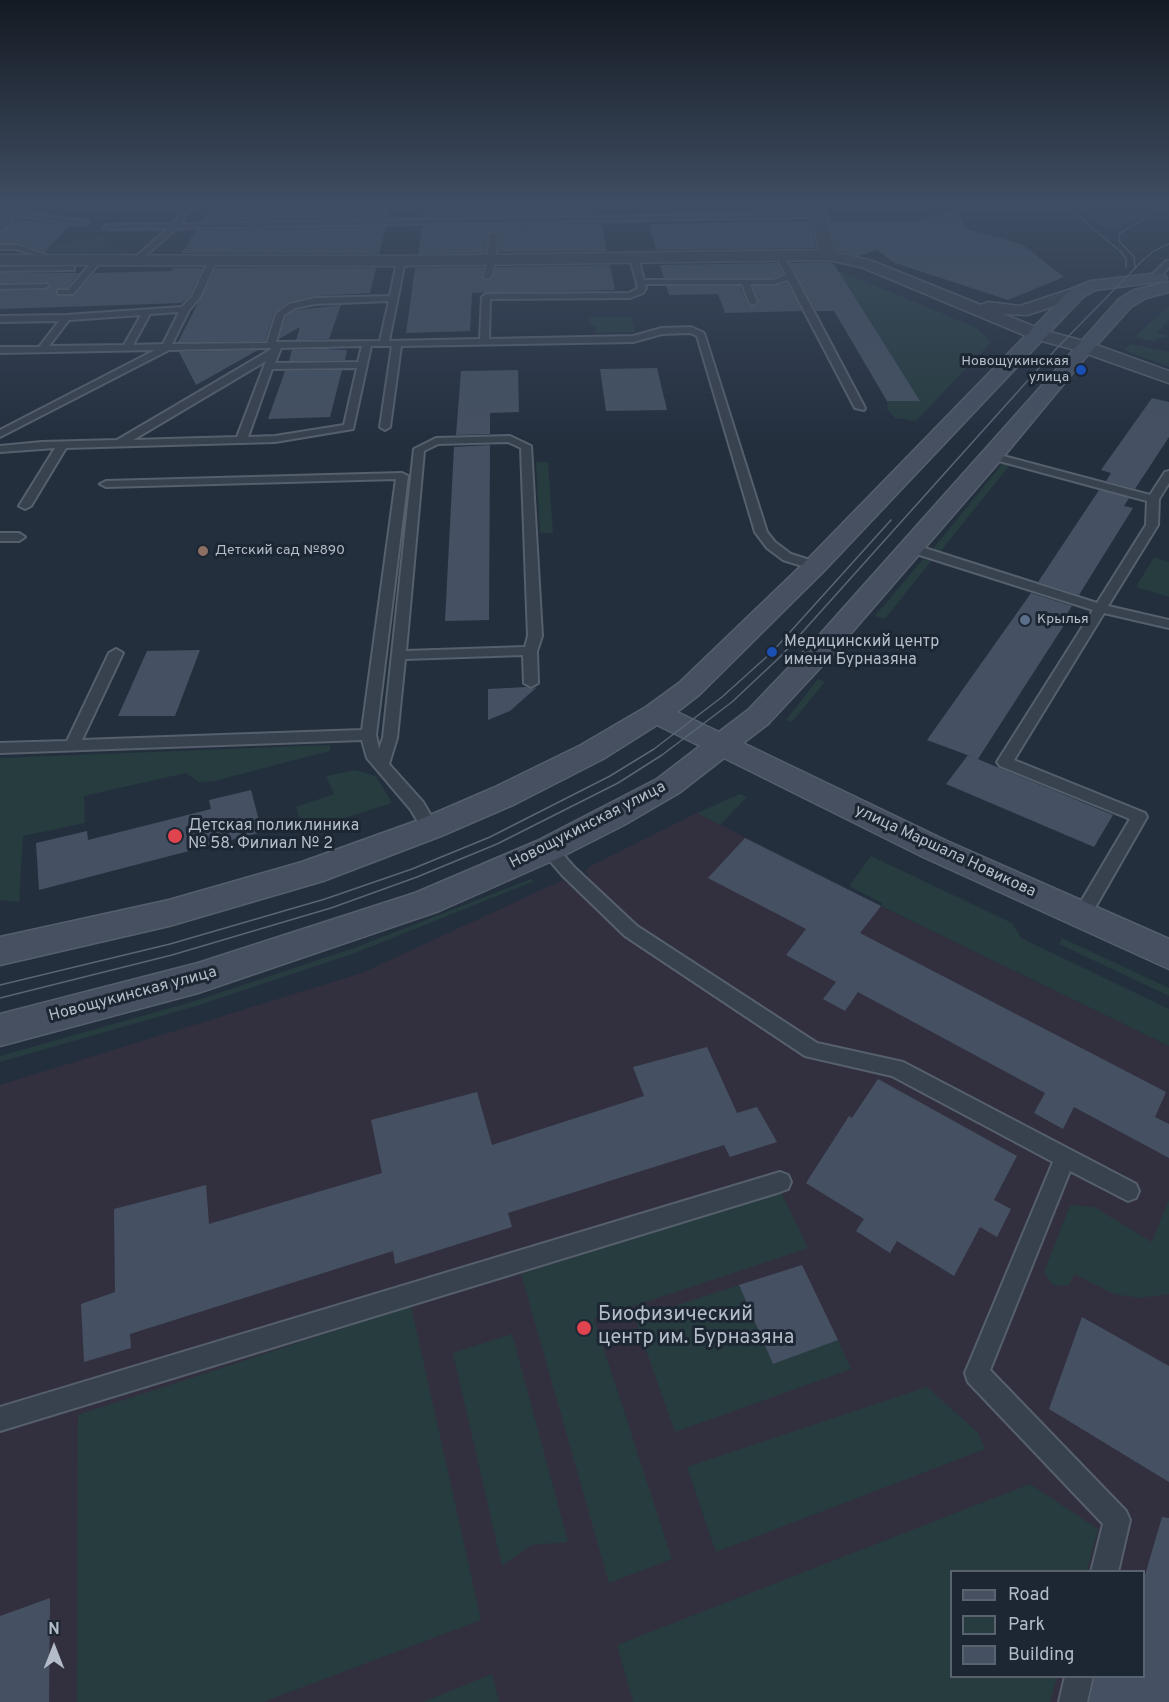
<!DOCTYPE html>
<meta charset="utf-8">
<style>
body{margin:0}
#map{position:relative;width:1169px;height:1702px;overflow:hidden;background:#242f3e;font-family:Overpass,sans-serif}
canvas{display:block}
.legend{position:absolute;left:950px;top:1570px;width:195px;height:108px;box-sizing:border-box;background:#1d2633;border:2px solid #59626f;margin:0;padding:8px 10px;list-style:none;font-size:18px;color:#b4bcc9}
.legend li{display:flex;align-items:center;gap:12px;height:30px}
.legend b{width:30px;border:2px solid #59626f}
.north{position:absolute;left:24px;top:1618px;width:60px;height:60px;-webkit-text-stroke:4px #1d2633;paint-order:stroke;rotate:0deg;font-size:16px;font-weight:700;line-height:24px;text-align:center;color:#b4bcc9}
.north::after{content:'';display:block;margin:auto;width:21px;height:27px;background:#b4bcc9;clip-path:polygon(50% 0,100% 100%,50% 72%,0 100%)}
</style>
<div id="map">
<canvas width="1169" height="1702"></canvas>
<ul class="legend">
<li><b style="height:8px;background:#465061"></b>Road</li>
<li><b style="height:16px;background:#263c3f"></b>Park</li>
<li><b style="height:16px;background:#455162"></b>Building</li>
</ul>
<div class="north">N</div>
</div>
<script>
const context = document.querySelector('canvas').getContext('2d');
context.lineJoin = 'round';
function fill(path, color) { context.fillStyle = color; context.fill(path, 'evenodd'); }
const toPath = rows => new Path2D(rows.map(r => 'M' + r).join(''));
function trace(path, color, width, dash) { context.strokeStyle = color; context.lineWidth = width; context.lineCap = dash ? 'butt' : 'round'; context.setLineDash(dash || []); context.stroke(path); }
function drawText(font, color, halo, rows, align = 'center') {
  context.font = font + ' Overpass,sans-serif'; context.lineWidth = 6; context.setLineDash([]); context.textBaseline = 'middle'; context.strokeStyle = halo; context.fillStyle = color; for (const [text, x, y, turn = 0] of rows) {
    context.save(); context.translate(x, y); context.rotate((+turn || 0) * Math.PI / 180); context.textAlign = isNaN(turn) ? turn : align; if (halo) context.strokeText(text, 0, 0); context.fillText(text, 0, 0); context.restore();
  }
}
fill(toPath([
 [697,813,881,906,1169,1046,1169,1702,0,1702,0,1085,362,973,563,880,571,886,589,875,585,871,591,866],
 [952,1572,1144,1572,1144,1676,952,1676]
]), '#32303f');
fill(toPath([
 [1073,204,1159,204,1116,231,1105,229],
 [104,236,113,246,126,253,53,253,48,251,53,245],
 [837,270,977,328,991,342,916,421,895,418,888,410,887,401,919,401],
 [1169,306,1169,320,1157,333,1169,336,1151,341,1134,337],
 [589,317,632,317,635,332,596,333,595,326,590,325],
 [1130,344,1169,352,1169,367,1124,350],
 [536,462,548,462,553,533,540,533],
 [1003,463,1010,465,940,552,932,550],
 [1154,557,1169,562,1169,597,1136,587],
 [923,559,931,561,885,619,875,616],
 [818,679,825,682,792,722,786,720],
 [330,745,330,751,214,781,199,782,186,773,84,796,85,823,23,836,19,902,0,900,0,758],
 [355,770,376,776,392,803,304,831,296,807,334,794,326,776],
 [740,794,747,797,720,825,697,813],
 [871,856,1012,923,1021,938,1169,1009,1169,1046,881,906,882,903,849,886],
 [531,879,534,881,355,953,196,1006,0,1062,0,1056,195,1001,354,948],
 [1062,938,1169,988,1169,996,1059,944],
 [781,1192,808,1248,594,1319,672,1559,609,1583,521,1274],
 [1169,1199,1169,1294,1139,1298,1114,1294,1074,1274,1068,1286,1053,1285,1044,1272,1070,1205,1094,1207,1152,1242],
 [739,1285,773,1363,838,1340,851,1369,675,1432,635,1319],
 [411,1306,481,1620,263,1702,77,1702,78,1415],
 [512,1334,568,1542,531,1545,502,1566,453,1353],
 [927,1387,978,1433,985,1449,716,1552,687,1467],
 [1030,1484,1098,1529,1087,1571,952,1572,952,1676,1057,1677,1050,1702,633,1702,617,1645],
 [492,1674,499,1702,423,1702,477,1680]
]), '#263c3f');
fill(toPath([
 [217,204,391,204,388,218,202,221,210,207,215,207],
 [425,204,592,204,594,215,423,218],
 [948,211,958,211,966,229,1022,244,1064,277,1008,300,895,263,877,250,859,256,837,250,830,221,918,221],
 [14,221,39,221,69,225,45,252,18,243,0,243,0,233],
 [811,221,816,248,656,250,649,224],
 [595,223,602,225,607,251,499,252,499,235,492,231,487,235,486,253,418,254,422,226],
 [386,227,379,254,182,253,196,230],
 [828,262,834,264,920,401,887,401,834,311,816,311,790,263],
 [777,263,783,274,773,278,664,278,660,265],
 [610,265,615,290,472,293,470,331,406,333,415,268,484,267,481,278,488,281,493,278,496,267],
 [173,268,203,268,190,295,182,303,0,309,0,291,45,290,51,287,48,282,0,283,0,273,79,273,67,288,56,290,58,296,73,296,94,273,171,271],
 [216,268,376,268,370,293,315,296,288,302,274,313,265,341,178,342],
 [787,283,802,311,725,313,718,294,669,295,666,286,740,286,747,303,753,307,759,303,753,286,774,286],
 [341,305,329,339,296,340,300,327,279,339,286,316,296,310],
 [258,350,196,385,179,352],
 [292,350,325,349,347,350,345,360,289,361],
 [657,368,667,410,606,411,600,369],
 [342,370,330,417,268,419,285,371],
 [518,370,519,412,490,413,490,434,456,435,461,371],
 [1152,398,1169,402,1169,437,1135,489,1106,481,1111,473,1101,470],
 [490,445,489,620,445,621,454,447],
 [1099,490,1129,498,1124,506,1133,508,1079,595,1038,582],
 [1031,593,1072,606,1064,618,1068,619,978,759,927,740],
 [200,650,175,716,118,716,147,651],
 [527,687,532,689,537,687,510,711,488,720,488,689],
 [968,755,1077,800,1113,815,1094,847,946,784],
 [251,790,262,832,39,890,36,843,87,831,88,840,211,809,209,800],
 [745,838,881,906,860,933,1166,1092,1155,1117,1169,1124,1169,1158,1074,1107,1063,1129,1034,1113,1045,1093,858,992,845,1011,823,999,836,982,786,955,806,929,708,878],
 [707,1047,737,1113,757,1107,777,1142,730,1157,724,1145,508,1213,512,1227,395,1264,393,1251,130,1334,131,1348,84,1362,81,1304,115,1292,114,1209,206,1185,209,1224,382,1173,371,1120,477,1092,492,1145,644,1096,633,1067],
 [878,1079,1017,1156,994,1200,1011,1209,997,1237,980,1227,954,1276,897,1241,890,1253,856,1231,864,1219,806,1183,849,1116,852,1118],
 [802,1265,838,1340,773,1364,739,1285],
 [1082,1317,1169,1366,1169,1482,1049,1409],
 [1162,1517,1169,1518,1169,1702,1089,1702,1095,1677,1143,1677,1143,1582],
 [50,1598,49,1702,0,1702,0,1616]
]), '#455162');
const lane = toPath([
 [186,204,193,204,180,224,820,213,824,215,820,217,177,228,139,261,135,259,136,257,168,228,108,229,104,227,108,225,173,224,186,204],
 [0,209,84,221,88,223,84,225,9,214,12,221,0,231,0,225,4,221,0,209],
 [493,233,497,235,496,260,491,277,487,279,483,277,488,260,489,235,493,233],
 [0,245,17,245,58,259,54,261,16,249,0,249,0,245],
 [780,254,784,256,795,276,865,408,864,410,855,408,788,280,774,284,750,284,757,302,753,305,749,302,742,284,645,284,646,288,643,293,630,298,490,299,489,339,633,336,662,328,691,327,704,333,767,532,775,542,791,554,819,563,821,566,819,569,815,570,783,560,767,548,755,532,697,336,690,333,662,334,633,342,401,346,390,427,385,430,380,427,392,346,371,346,353,429,275,442,66,448,31,506,25,509,19,506,55,448,0,452,0,446,42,442,117,440,270,350,271,348,267,348,169,350,0,437,0,430,155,350,0,353,0,347,39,347,59,321,0,322,0,316,66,315,182,307,192,296,210,258,217,260,200,297,189,310,172,344,267,343,276,314,289,304,315,298,390,296,397,261,401,259,405,261,389,341,480,339,482,297,486,294,629,293,638,288,630,258,634,256,638,258,644,280,773,280,786,275,776,256,780,254],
 [389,301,380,341,276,342,284,315,295,308,315,304,389,301],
 [179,312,163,344,133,345,150,314,179,312],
 [141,315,124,345,49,346,69,320,141,315],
 [362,346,358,362,275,363,281,348,362,346],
 [266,361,237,437,133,440,266,361],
 [357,368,344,425,275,436,248,437,272,369,357,368],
 [96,257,103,259,73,294,58,294,58,290,68,290,96,257],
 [1166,261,1169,261,1169,267,1157,280,1151,280,1151,276,1166,261],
 [71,266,74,266,74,270,0,271,0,267,71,266],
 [48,284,49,286,45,288,0,289,0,285,48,284],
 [510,436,531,446,542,636,537,651,538,683,531,687,524,683,523,655,405,659,397,738,389,764,423,802,438,828,436,832,424,832,411,810,367,758,362,740,0,753,0,743,67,741,109,653,116,649,123,653,82,740,362,730,396,479,106,487,100,484,106,481,402,473,408,476,376,735,379,749,383,738,414,449,436,438,510,436],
 [508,442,521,448,528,636,525,647,406,651,424,451,438,444,508,442],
 [992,453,1150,495,1165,472,1169,471,1169,483,1159,499,1158,525,1108,606,1169,620,1169,628,1104,613,1014,760,1145,813,1147,817,1088,920,1082,922,1076,920,1073,915,1130,819,1000,766,997,762,1093,610,907,551,905,548,907,545,915,545,1097,603,1146,525,1147,501,988,458,988,454,992,453],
 [0,533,19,533,25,537,19,541,0,541,0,533],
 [549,843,555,845,574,867,637,926,817,1043,903,1062,1136,1184,1139,1191,1136,1198,1128,1201,1070,1171,990,1370,1126,1511,1130,1520,1118,1572,1091,1572,1103,1524,968,1382,965,1373,1053,1162,892,1076,805,1056,625,936,562,875,543,853,541,849,543,845,549,843],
 [780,1172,788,1175,791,1182,788,1189,780,1192,0,1431,0,1407,780,1172],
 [1065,1676,1093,1676,1087,1702,1059,1702,1065,1676]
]);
const street = toPath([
 [810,204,824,204,835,252,872,261,981,305,988,302,1020,306,1071,289,1083,289,1085,293,1083,297,1027,315,1003,314,1043,330,1091,343,1169,371,1169,383,1079,351,1031,338,861,267,828,260,401,266,0,265,0,255,401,256,819,250,810,204]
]);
const secondary = toPath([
 [1159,273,1165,275,1167,278,1165,281,1095,290,1083,297,824,571,699,695,677,712,719,732,748,710,814,641,1119,299,1134,290,1169,282,1169,292,1146,298,1131,307,1085,358,1000,461,834,653,768,724,743,743,947,841,1169,939,1169,969,923,857,724,758,679,793,624,825,561,857,439,911,198,993,0,1046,0,1014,198,963,415,893,537,841,657,779,700,746,657,725,603,759,515,804,441,836,323,881,169,926,0,965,0,937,169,900,302,862,419,820,493,788,581,745,646,707,679,683,806,561,1071,289,1091,281,1159,273]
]);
trace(lane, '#565f6c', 4);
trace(street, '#565f6c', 3);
trace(secondary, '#565f6c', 3);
fill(lane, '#38414e');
fill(street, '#38414e');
fill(secondary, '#465061');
trace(toPath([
 [1064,204,1121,252,1126,259,1126,267],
 [1135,269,1134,257,1119,241,1119,234,1167,204],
 [0,985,170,944,325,899,412,869,490,837,610,776,654,749,722,697,772,652,891,520],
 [0,998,172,955,331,908,417,877,497,844,618,783,662,755,732,702,781,656,1056,349,1143,260,1154,251,1169,244]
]), '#5a6575', 1.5);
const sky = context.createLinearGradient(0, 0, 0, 443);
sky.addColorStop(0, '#141a22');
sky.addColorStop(0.46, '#3f4d63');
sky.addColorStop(1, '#3f4d6300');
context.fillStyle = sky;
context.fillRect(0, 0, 1169, 443);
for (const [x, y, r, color] of [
 [1081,370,6,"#1a4fb4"],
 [203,551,6,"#8d6e63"],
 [1025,620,6,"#5c6f8a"],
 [772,652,6,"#1a4fb4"],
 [175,836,8,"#e0444e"],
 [584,1328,8,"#e0444e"]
]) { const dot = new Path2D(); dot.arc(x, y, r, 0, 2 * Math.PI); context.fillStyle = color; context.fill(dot); trace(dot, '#1d2633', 2); }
drawText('14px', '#b4bcc9', '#1d2633', [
 ["Новощукинская",1069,362,"right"],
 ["улица",1069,378,"right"],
 ["Детский сад №890",215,551],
 ["Крылья",1037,620]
], 'left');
drawText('16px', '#b4bcc9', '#1d2633', [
 ["Медицинский центр",784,643],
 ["имени Бурназяна",784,661],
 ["Детская поликлиника",188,827],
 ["№ 58. Филиал № 2",188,845]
], 'left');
drawText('16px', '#b4bcc9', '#1d2633', [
 ["Новощукинская улица",588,826,-27],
 ["улица Маршала Новикова",945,852,25],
 ["Новощукинская улица",133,995,-15]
]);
drawText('20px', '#b4bcc9', '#1d2633', [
 ["Биофизический",598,1316],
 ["центр им. Бурназяна",598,1339]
], 'left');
</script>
